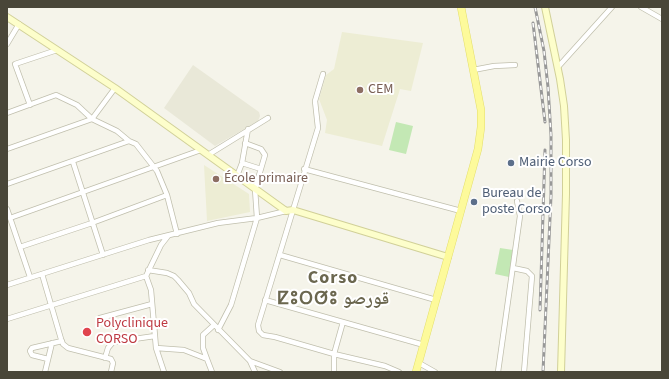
<!DOCTYPE html>
<meta charset="utf-8">
<style>
body{margin:0}
#map{position:relative;width:669px;height:379px;overflow:hidden;background:#f5f4ea;font-family:"Source Sans 3",sans-serif}
canvas{display:block}
.frame{position:absolute;inset:0;border:8px solid #494638;pointer-events:none}
</style>
<div id="map">
<canvas width="669" height="379"></canvas>
<div class="frame"></div>
</div>
<script>
const context = document.querySelector('canvas').getContext('2d');
context.lineJoin = 'round';
function fill(path, color) { context.fillStyle = color; context.fill(path, 'evenodd'); }
const toPath = rows => new Path2D(rows.map(r => 'M' + r).join(''));
function trace(path, color, width, dash) { context.strokeStyle = color; context.lineWidth = width; context.lineCap = dash ? 'butt' : 'round'; context.setLineDash(dash || []); context.stroke(path); }
function drawText(font, color, halo, rows, align = 'center') {
  context.font = font + ' "Source Sans 3","Noto Naskh Arabic","Noto Sans Tifinagh",sans-serif'; context.lineWidth = 4; context.setLineDash([]); context.textBaseline = 'middle'; context.strokeStyle = halo; context.fillStyle = color; for (const [text, x, y, turn = 0] of rows) {
    context.save(); context.translate(x, y); context.rotate((+turn || 0) * Math.PI / 180); context.textAlign = isNaN(turn) ? turn : align; if (halo) context.strokeText(text, 0, 0); context.fillText(text, 0, 0); context.restore();
  }
}
fill(toPath([
 [193,65,259,112,260,116,258,121,215,146,164,108]
]), '#e9e8d8');
fill(toPath([
 [342,32,423,43,411,91,400,89,382,146,325,133,327,120,319,99,326,75,334,69],
 [204,165,249,194,250,212,207,221]
]), '#ededd4');
fill(toPath([
 [396,122,413,126,406,154,389,150],
 [500,248,513,250,509,277,495,274]
]), '#c3e8b4');
const street = toPath([
 [641,7,662,19],
 [7,44,19,24],
 [558,67,612,7],
 [473,70,494,66,515,65],
 [323,74,315,101,318,128,258,325,259,331,263,335,275,337,334,354,385,366,399,372],
 [30,105,15,64,57,50],
 [7,113,56,95,77,105,92,119,117,131,129,141,136,144,157,171,167,195,177,234],
 [7,149,92,119,115,88],
 [208,155,268,118],
 [73,162,103,255],
 [242,163,261,169],
 [304,169,461,211],
 [237,176,242,163,248,129],
 [7,184,129,141],
 [7,209,30,277],
 [10,218,201,150],
 [20,247,92,223,167,195],
 [280,255,436,300],
 [513,268,527,271,532,276,524,372],
 [148,270,167,273,174,276,178,280,189,293,194,304,250,361,255,372],
 [42,274,61,339,63,344,68,348,111,359,113,363,111,372],
 [7,285,149,240,218,223,257,218,286,211],
 [265,300,424,345],
 [100,318,152,304],
 [7,319,146,276],
 [218,330,231,305,257,218,255,189,265,155,261,149,245,143],
 [156,348,184,350,207,359,212,372],
 [105,358,108,348,113,342,155,336],
 [48,359,32,355,30,351,32,348,62,341],
 [207,359,203,348,203,335,214,325],
 [250,361,280,372],
 [419,363,435,372],
 [45,372,52,343],
 [164,372,156,348,155,336,151,290,146,276,161,245,168,236],
 [334,372,334,354,343,322],
 [498,372,520,216,517,201]
]);
const secondary = toPath([
 [545,7,560,79,564,106,566,140,566,194,561,372],
 [7,17,115,88,286,211,293,210,448,257]
]);
const primary = toPath([
 [416,372,478,149,481,127,481,110,461,7]
]);
trace(street, '#c0bfad', 6);
trace(secondary, '#d1d098', 8);
trace(primary, '#e2dd6a', 8);
trace(street, '#fff', 4.5);
trace(secondary, '#fdfecb', 6);
trace(primary, '#fdfa9b', 7);
const rail = toPath([
 [535,7,544,51,548,87,551,135,551,196,543,372],
 [533,23,545,122],
 [540,310,545,150]
]);
trace(rail, '#989898', 3);
trace(rail, '#fff', 1.5, [4.5]);
for (const [x, y, r, color] of [
 [360,90,4,"#8d6e63"],
 [511,163,4,"#5c6f8a"],
 [216,179,4,"#8d6e63"],
 [474,202,4,"#5c6f8a"],
 [87,332,5,"#e0444e"]
]) { const dot = new Path2D(); dot.arc(x, y, r, 0, 2 * Math.PI); context.fillStyle = color; context.fill(dot); trace(dot, '#fff', 1.5); }
drawText('14px', '#785e54', '#fff', [
 ["CEM",368,90],
 ["École primaire",224,179]
], 'left');
drawText('14px', '#4e5e75', '#fff', [
 ["Mairie Corso",519,163],
 ["Bureau de",482,194],
 ["poste Corso",482,210]
], 'left');
drawText('14px', '#be3a42', '#fff', [
 ["Polyclinique",96,324],
 ["CORSO",96,340]
], 'left');
context.letterSpacing = '1px';
drawText('bold 18px', '#6b674f', '#fff', [
 ["Corso",333,279],
 ["ⵇⵓⵔⵚⵓ قورصو",333,300]
]);
context.letterSpacing = '0px';
</script>
